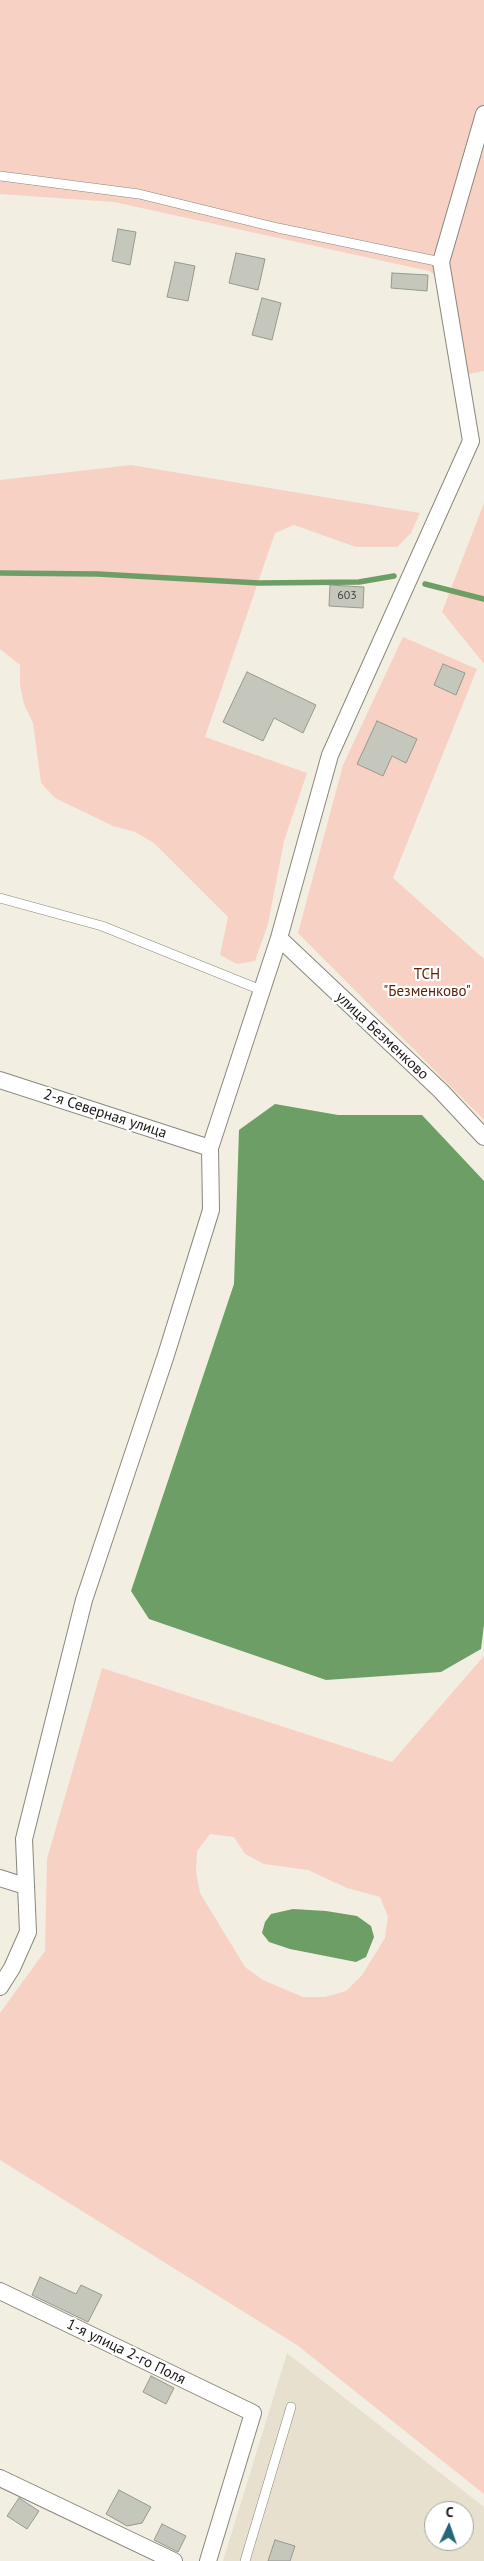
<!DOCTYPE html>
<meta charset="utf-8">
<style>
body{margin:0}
#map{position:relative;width:484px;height:2561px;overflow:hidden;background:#f2eee2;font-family:"PT Sans",sans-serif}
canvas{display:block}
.north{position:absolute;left:424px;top:2501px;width:50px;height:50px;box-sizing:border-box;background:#fff;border:1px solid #a3a3a1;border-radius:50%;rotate:3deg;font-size:14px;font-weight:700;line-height:20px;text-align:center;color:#1a1814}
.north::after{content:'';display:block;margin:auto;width:18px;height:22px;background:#246779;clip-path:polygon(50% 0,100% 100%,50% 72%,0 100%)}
</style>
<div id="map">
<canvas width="484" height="2561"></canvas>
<div class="north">С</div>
</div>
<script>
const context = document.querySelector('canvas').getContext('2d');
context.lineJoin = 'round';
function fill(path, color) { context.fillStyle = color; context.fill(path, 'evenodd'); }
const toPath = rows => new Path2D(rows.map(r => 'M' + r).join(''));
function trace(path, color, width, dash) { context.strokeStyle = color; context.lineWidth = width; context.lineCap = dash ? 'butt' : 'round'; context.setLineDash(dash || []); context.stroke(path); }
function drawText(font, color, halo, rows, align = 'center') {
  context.font = font + ' "PT Sans",sans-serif'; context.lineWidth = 4.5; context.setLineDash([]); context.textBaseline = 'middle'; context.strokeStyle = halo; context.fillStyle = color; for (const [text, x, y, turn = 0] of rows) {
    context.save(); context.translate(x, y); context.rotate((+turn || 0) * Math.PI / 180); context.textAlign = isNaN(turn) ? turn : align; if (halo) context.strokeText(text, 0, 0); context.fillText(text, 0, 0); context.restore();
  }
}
fill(toPath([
 [287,2353,484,2507,484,2561,223,2561],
 [434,2511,464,2511,464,2541,434,2541]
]), '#e7e0ce');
fill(toPath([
 [0,0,484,0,484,371,468,374,454,289,429,271,114,202,0,194],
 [131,465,420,513,411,533,397,547,356,547,294,525,275,533,205,737,307,773,284,841,268,924,255,961,237,964,220,955,228,917,154,843,135,832,113,826,55,798,41,783,33,723,24,704,20,685,20,665,0,649,0,480],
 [484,503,484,664,442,612],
 [403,637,477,669,393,878,484,959,484,1120,298,933,343,765],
 [484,1656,484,2494,297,2345,0,2160,0,2013,45,1951,47,1859,102,1668,392,1762],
 [210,1834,234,1837,245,1854,264,1864,308,1870,347,1888,380,1897,388,1917,385,1938,362,1975,346,1991,325,1997,303,1997,263,1980,245,1967,200,1893,196,1872,197,1851]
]), '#f8d1c5');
fill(toPath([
 [275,1104,338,1115,422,1115,484,1181,484,1625,481,1649,441,1672,326,1680,149,1619,131,1591,234,1284,239,1130],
 [293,1909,326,1911,357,1916,371,1926,374,1937,366,1957,356,1962,290,1949,269,1942,262,1933,265,1922,271,1914]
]), '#6d9e66');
trace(toPath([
 [0,573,98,574,259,583,359,582,394,576],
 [425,584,484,599]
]), '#6d9e66', 5.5);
const building = toPath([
 [118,229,136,232,130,265,112,261,118,229],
 [236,253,265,259,258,290,229,283,236,253],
 [175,262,195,266,188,301,167,297,175,262],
 [392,273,428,275,427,291,391,288,392,273],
 [262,298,281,303,272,340,252,335,262,298],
 [330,585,364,587,363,608,329,606,330,585],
 [443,664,465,673,456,695,434,685,443,664],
 [247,672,316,705,303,733,274,718,263,741,223,722,247,672],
 [377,721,417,739,406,763,392,756,383,776,357,764,377,721],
 [40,2277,76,2294,81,2285,102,2295,88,2322,32,2295,40,2277],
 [151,2376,174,2388,166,2404,143,2392,151,2376],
 [119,2490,151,2507,142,2523,127,2526,106,2514,119,2490],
 [19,2498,39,2511,27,2529,7,2516,19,2498],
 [162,2524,186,2536,178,2552,154,2540,162,2524],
 [275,2540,295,2546,290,2561,268,2561,275,2540]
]);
fill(building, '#c5c7bc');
trace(building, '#97998f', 1);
const service = toPath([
 [0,176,139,194,278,228,441,262],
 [0,898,102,926,261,990],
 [245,2561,291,2407]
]);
const minor = toPath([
 [279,938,441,1091,484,1137],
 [0,1080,210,1148],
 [0,1878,25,1886],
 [0,1987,12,1968,28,1932,24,1839,84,1600,166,1355,211,1210,210,1148,279,938,330,755,471,441,441,262,484,114],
 [0,2291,253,2413,208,2561],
 [0,2478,174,2561]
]);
trace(service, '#8a877c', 10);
trace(minor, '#8a877c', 18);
trace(service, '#fff', 9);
trace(minor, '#fff', 16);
drawText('12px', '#45443e', null, [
 ["603",347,596]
]);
drawText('15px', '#5f1d07', '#fff', [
 ["ТСН",427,975],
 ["\"Безменково\"",427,992]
]);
drawText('15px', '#1a1814', '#fff', [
 ["улица Безменково",382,1036,43],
 ["2-я Северная улица",105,1114,18],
 ["1-я улица 2-го Поля",126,2352,26]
]);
</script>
